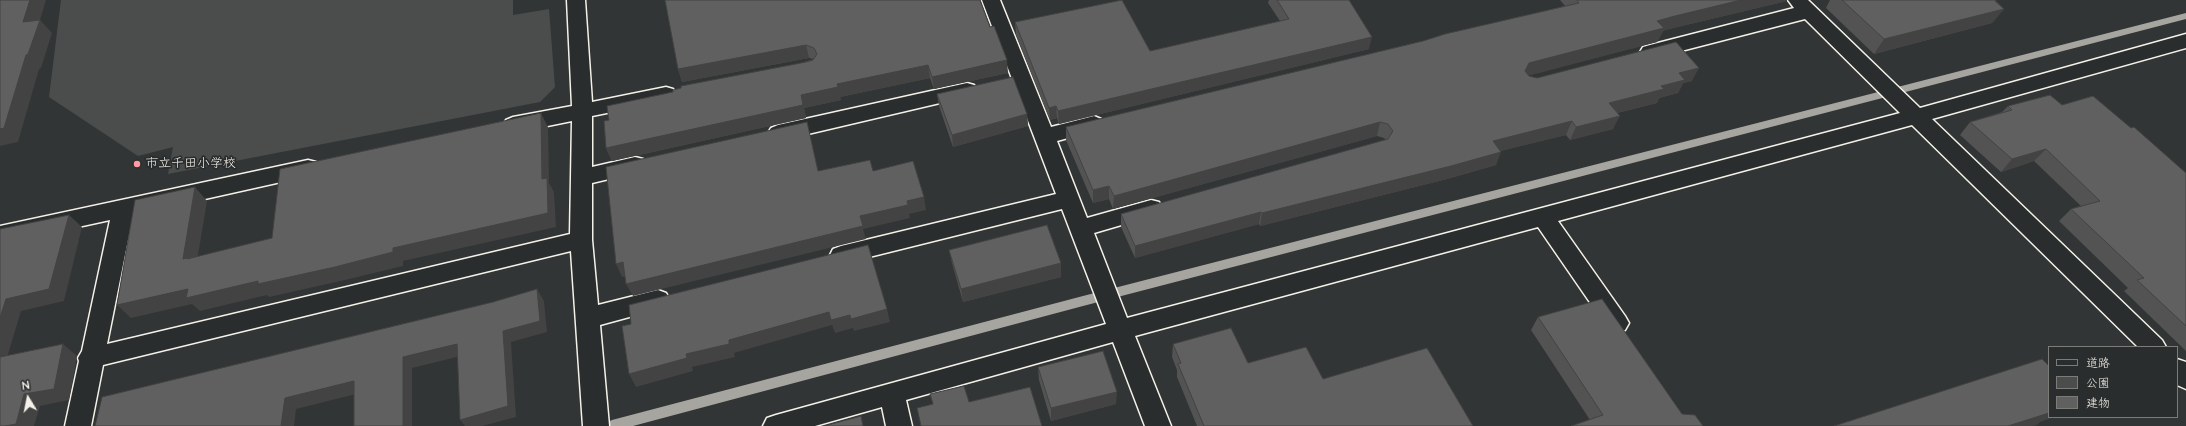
<!DOCTYPE html>
<meta charset="utf-8">
<style>
body{margin:0}
#map{position:relative;width:2186px;height:426px;overflow:hidden;background:#323535;font-family:"Architects Daughter","Klee One",sans-serif}
canvas{display:block}
.legend{position:absolute;left:2048px;top:346px;width:130px;height:72px;box-sizing:border-box;background:#2a2d2e;border:1px solid #7b7b78;margin:0;padding:5px 7px;list-style:none;font-size:12px;color:#f4f1e8}
.legend li{display:flex;align-items:center;gap:8px;height:20px}
.legend b{width:20px;border:1px solid #7b7b78}
.north{position:absolute;left:8px;top:378px;width:40px;height:40px;-webkit-text-stroke:3px #2a2d2e;paint-order:stroke;rotate:350deg;font-size:11px;font-weight:700;line-height:16px;text-align:center;color:#f4f1e8}
.north::after{content:'';display:block;margin:auto;width:14px;height:18px;background:#f4f1e8;clip-path:polygon(50% 0,100% 100%,50% 72%,0 100%)}
</style>
<div id="map">
<canvas width="2186" height="426"></canvas>
<ul class="legend">
<li><b style="height:5px;background:#2a2d2e"></b>道路</li>
<li><b style="height:11px;background:#4b4d4c"></b>公園</li>
<li><b style="height:11px;background:#5f605f"></b>建物</li>
</ul>
<div class="north">N</div>
</div>
<script>
const context = document.querySelector('canvas').getContext('2d');
context.lineJoin = 'round';
function fill(path, color) { context.fillStyle = color; context.fill(path, 'evenodd'); }
const toPath = rows => new Path2D(rows.map(r => 'M' + r).join(''));
function trace(path, color, width, dash) { context.strokeStyle = color; context.lineWidth = width; context.lineCap = dash ? 'butt' : 'round'; context.setLineDash(dash || []); context.stroke(path); }
function drawText(font, color, halo, rows, align = 'center') {
  context.font = font + ' "Architects Daughter","Klee One",sans-serif'; context.lineWidth = 3.5; context.setLineDash([]); context.textBaseline = 'middle'; context.strokeStyle = halo; context.fillStyle = color; for (const [text, x, y, turn = 0] of rows) {
    context.save(); context.translate(x, y); context.rotate((+turn || 0) * Math.PI / 180); context.textAlign = isNaN(turn) ? turn : align; if (halo) context.strokeText(text, 0, 0); context.fillText(text, 0, 0); context.restore();
  }
}
fill(toPath([
 [61,0,513,0,513,15,549,9,555,87,540,102,168,174,173,147,138,156,49,97]
]), '#4b4d4c');
fill(toPath([
 [2186,13,2186,19,1083,306,633,426,606,426,608,422,612,420,1083,296,2186,13]
]), '#a6a5a0');
const minor = toPath([
 [567,0,585,0,592,102,666,87,673,89,676,94,673,99,666,101,592,116,592,167,635,157,643,159,646,165,643,171,592,183,592,240,598,305,658,290,666,293,670,300,666,307,600,325,609,426,583,426,571,251,103,365,91,426,65,426,79,361,78,358,82,351,110,220,0,244,0,226,308,160,316,162,319,168,316,174,308,176,133,215,107,344,570,234,572,121,513,133,506,130,503,125,506,120,513,117,572,106,567,0],
 [982,0,1000,0,1051,127,1094,116,1101,119,1104,124,1101,129,1057,141,1087,218,1151,200,1159,202,1162,208,1159,214,1094,233,1127,318,1900,113,1805,19,1650,59,1643,57,1640,52,1643,47,1650,45,1794,8,1788,0,1808,0,1920,108,2186,34,2186,48,1932,119,2162,340,2166,347,2138,347,1912,125,1558,221,1625,316,1629,323,1625,330,1617,333,1609,330,1538,227,1135,336,1171,426,1145,426,1113,342,906,400,912,426,886,426,882,407,815,426,763,426,767,418,776,415,1106,324,1062,209,841,264,833,261,830,255,833,249,841,246,1056,194,982,0],
 [967,83,974,85,977,90,974,95,778,141,771,138,768,133,771,128,778,125,967,83],
 [2177,359,2186,362,2186,389,2177,385,2177,359]
]);
trace(minor, '#f4f1e8', 3);
fill(minor, '#2a2d2e');
fill(toPath([
 [665,0,1008,73,934,89,930,78,840,97,841,100,804,108,806,118,612,161,606,148,609,120,814,59,809,58,682,82,678,69],
 [1269,0,1349,0,1369,49,1059,124,1057,118,1050,120,1016,35,1015,22,1150,51,1280,21,1268,3],
 [1560,0,1787,0,1787,1,1665,30,1663,31,1657,42,1528,75,1529,76,1537,78,1692,81,1683,83,1678,93,1659,98,1657,103,1617,113,1613,129,1570,140,1566,135,1500,151,1496,165,1447,179,1260,226,1259,224,1135,258,1121,227,1121,214,1386,140,1384,138,1377,136,1113,209,1109,199,1093,203,1066,140,1066,127,1423,41,1565,6],
 [1830,0,1996,0,1996,1,2004,9,1992,23,1874,54,1826,8],
 [937,94,1027,114,1028,126,953,147,939,106],
 [2062,105,2186,173,2186,351,2124,291,2128,288,2059,221,2071,209,2081,206,2034,161,2001,172,1960,135,1970,122,2002,112,2008,106],
 [949,250,1061,263,1061,277,963,302,952,263],
 [1538,317,1682,414,1590,420,1531,330],
 [1173,344,1248,363,1323,379,1473,426,1197,426,1177,377,1177,370,1172,357],
 [1038,367,1116,404,1051,421,1039,380]
]), '#525352');
fill(toPath([
 [30,0,46,0,40,20,52,33,41,68,39,69,18,142,0,146,0,129,23,22],
 [1741,0,1787,0,1787,1,1665,30,1663,31,1657,42,1524,77,1525,71,1529,63,1657,21,1671,17],
 [1997,0,1987,13,2004,9,1992,23,1874,54,1884,39],
 [1372,37,1369,49,1059,124,1058,111],
 [806,45,809,58,682,82,678,69],
 [1007,60,1008,73,934,89,932,77],
 [928,65,930,78,840,97,841,100,804,108,806,118,612,161,606,148,801,95,837,84],
 [1699,68,1692,81,1683,83,1678,93,1659,98,1657,103,1603,116,1609,103,1679,73],
 [1056,106,1057,118,1050,120,1049,108],
 [541,113,548,127,549,183,554,192,556,227,403,261,403,266,345,280,269,297,267,295,200,311,192,304,131,318,117,305,188,289,393,248,542,179],
 [1027,114,1028,126,953,147,952,135],
 [1620,116,1613,129,1570,140,1576,127],
 [1572,121,1566,135,1488,154,1493,141],
 [1380,122,1377,136,1113,209,1114,196],
 [2046,149,2034,161,2001,172,2012,159],
 [1501,152,1496,165,1447,179,1260,226,1262,213],
 [1109,186,1109,199,1093,203,1093,190],
 [195,187,207,201,196,267,183,259],
 [924,197,926,210,909,214,910,218,863,229,866,239,633,296,626,284,860,216,907,201],
 [1261,212,1259,224,1135,258,1135,246],
 [69,215,82,227,64,301,21,311,3,371,0,369,0,318,6,299],
 [623,262,630,275,622,277,616,264],
 [1061,263,1061,277,963,302,961,289],
 [537,289,544,301,547,332,511,342,516,417,482,426,465,426,460,420,503,331],
 [887,309,890,322,854,331,853,328,835,333,832,325,734,353,735,357,692,367,693,371,636,387,629,374,686,354,729,340,829,312,850,315],
 [63,344,77,356,69,400,40,406,34,426,5,426,24,394],
 [457,344,465,355,412,368,412,426,403,426,403,357],
 [354,381,364,392,296,409,294,426,281,426,285,398],
 [1117,392,1116,404,1051,421,1051,408],
 [2049,412,2049,417,2054,417,2040,422,2037,425,2032,426,2008,426]
]), '#424342');
const building = toPath([
 [0,0,30,0,23,22,40,20,28,54,26,55,4,128,0,129,0,0],
 [665,0,980,0,990,27,994,26,1007,60,932,77,928,65,837,84,838,87,801,95,803,105,606,148,604,121,609,120,607,106,673,92,673,90,681,88,681,86,806,62,813,60,817,54,814,48,806,45,678,69,665,0],
 [1122,0,1150,51,1289,19,1277,0,1349,0,1372,37,1058,111,1056,106,1049,108,1015,22,1122,0],
 [1577,0,1741,0,1671,17,1657,21,1664,28,1529,63,1525,71,1529,76,1537,78,1676,42,1699,68,1679,73,1685,80,1661,86,1664,89,1609,103,1620,116,1576,127,1572,121,1493,141,1501,152,1451,166,1262,213,1261,212,1135,246,1121,214,1388,139,1393,131,1388,124,1380,122,1114,196,1109,186,1093,190,1066,127,1423,41,1445,34,1579,3,1577,0],
 [1842,0,1996,0,1995,1,2004,9,1884,39,1842,0],
 [1013,77,1027,114,952,135,937,94,1013,77],
 [2050,95,2062,105,2093,96,2131,128,2134,127,2186,173,2186,326,2137,280,2144,278,2071,209,2100,201,2046,149,2012,159,1970,122,2012,110,2008,106,2050,95],
 [541,113,542,179,547,178,548,213,393,248,393,252,335,267,258,284,258,281,186,298,188,289,117,305,135,200,195,187,183,259,187,258,187,259,272,238,280,169,541,113],
 [807,122,818,171,870,160,873,171,913,161,924,197,907,201,908,205,860,216,863,226,626,284,623,262,616,264,606,167,807,122],
 [69,215,49,289,6,299,0,318,0,229,69,215],
 [1047,225,1061,263,961,289,949,250,1047,225],
 [868,245,887,309,851,319,850,315,831,320,829,312,729,340,729,344,686,354,687,358,629,374,622,326,631,324,629,305,868,245],
 [537,289,540,321,503,331,508,406,460,420,457,344,403,357,403,426,354,426,354,381,285,398,281,426,95,426,102,397,493,302,537,289],
 [1602,299,1682,414,1695,415,1703,426,1571,426,1603,415,1538,317,1602,299],
 [1231,328,1248,363,1306,347,1323,379,1427,348,1473,426,1204,426,1178,364,1181,363,1173,344,1231,328],
 [63,344,54,389,24,394,16,424,5,426,0,426,0,357,63,344],
 [1103,351,1117,392,1051,408,1038,367,1103,351],
 [2042,359,2049,366,2049,413,2008,426,1834,426,2042,359],
 [964,386,969,402,1030,387,1042,426,921,426,917,408,933,404,930,394,964,386],
 [861,416,863,426,824,426,861,416]
]);
fill(building, '#5f605f');
trace(building, '#424342', 1);
for (const [x, y, r, color] of [
 [137,164,4,"#ff9aa2"]
]) { const dot = new Path2D(); dot.arc(x, y, r, 0, 2 * Math.PI); context.fillStyle = color; context.fill(dot); trace(dot, '#2a2d2e', 1.5); }
drawText('13px', '#f4f1e8', '#2a2d2e', [
 ["市立千田小学校",145,164]
], 'left');
</script>
